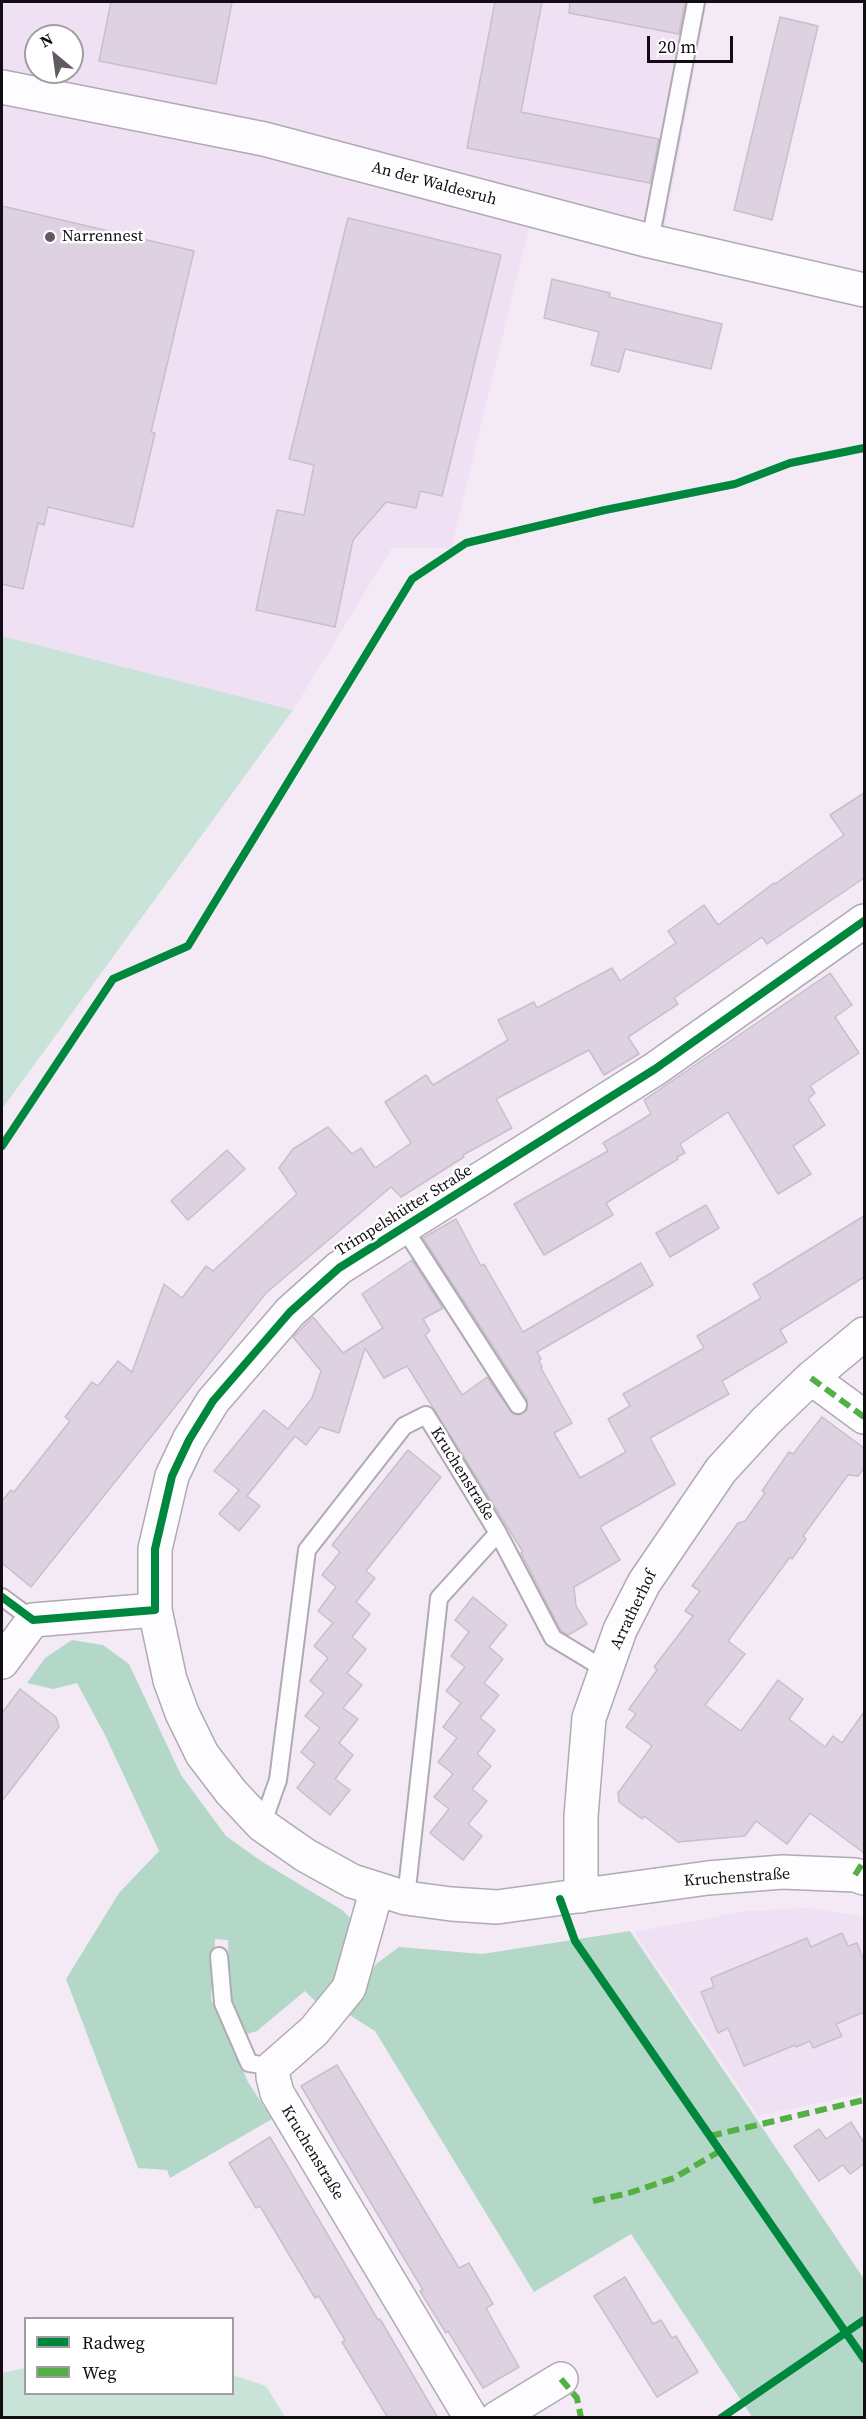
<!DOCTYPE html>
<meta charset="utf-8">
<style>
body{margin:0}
#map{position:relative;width:866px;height:2419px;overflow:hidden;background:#f3eaf6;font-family:"Source Serif 4",serif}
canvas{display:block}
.frame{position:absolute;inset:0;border:3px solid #120d14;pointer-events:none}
.legend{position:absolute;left:24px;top:2317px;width:210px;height:78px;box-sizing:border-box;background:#fff;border:2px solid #a09ea1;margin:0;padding:8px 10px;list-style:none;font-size:18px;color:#120d14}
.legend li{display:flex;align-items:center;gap:12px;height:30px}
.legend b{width:30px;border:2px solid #a09ea1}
.north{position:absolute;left:24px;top:24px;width:60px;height:60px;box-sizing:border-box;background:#fff;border:2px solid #a09ea1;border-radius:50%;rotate:331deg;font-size:16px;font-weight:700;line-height:24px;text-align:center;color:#120d14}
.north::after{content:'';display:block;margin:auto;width:21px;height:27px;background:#615a63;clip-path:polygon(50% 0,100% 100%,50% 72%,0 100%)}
.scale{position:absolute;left:647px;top:36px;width:86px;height:27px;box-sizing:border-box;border:3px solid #120d14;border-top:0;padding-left:8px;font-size:18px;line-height:21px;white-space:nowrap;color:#120d14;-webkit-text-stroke:4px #fff;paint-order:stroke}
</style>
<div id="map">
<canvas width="866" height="2419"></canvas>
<div class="frame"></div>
<ul class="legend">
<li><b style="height:8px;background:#00873e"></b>Radweg</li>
<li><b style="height:8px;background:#54b044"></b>Weg</li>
</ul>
<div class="north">N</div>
<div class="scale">20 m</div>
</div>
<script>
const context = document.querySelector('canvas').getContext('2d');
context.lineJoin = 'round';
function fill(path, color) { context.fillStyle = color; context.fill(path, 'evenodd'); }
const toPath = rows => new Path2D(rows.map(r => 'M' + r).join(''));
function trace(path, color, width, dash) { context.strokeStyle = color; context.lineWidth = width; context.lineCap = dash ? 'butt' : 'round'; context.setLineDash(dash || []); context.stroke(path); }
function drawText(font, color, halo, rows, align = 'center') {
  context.font = font + ' "Source Serif 4",serif'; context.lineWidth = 5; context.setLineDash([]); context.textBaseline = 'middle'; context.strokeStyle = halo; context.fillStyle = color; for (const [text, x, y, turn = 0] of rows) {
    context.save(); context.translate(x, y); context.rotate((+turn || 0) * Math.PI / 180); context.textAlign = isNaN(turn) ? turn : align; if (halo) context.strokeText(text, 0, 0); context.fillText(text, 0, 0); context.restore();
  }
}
fill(toPath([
 [2,2,707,2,665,228,530,224,451,548,392,548,293,710,2,636],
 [36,36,72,36,72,72,36,72],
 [809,1908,864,1917,864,2093,758,2116,634,1932,747,1911]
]), '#f0e0f4');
fill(toPath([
 [2,636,293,710,2,1109],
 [25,2368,26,2394,232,2394,233,2375,266,2386,285,2417,2,2417,2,2373]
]), '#c9e3d8');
fill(toPath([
 [72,1640,103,1645,129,1664,181,1775,226,1836,261,1861,342,1910,359,1926,320,2006,305,1991,257,2031,244,2035,230,1995,228,1940,215,1939,211,1999,248,2082,272,2119,170,2178,167,2170,138,2168,66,1979,119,1893,159,1851,105,1735,77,1683,53,1689,27,1683,45,1658],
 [630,1931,864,2279,864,2417,752,2417,631,2234,534,2292,375,2031,348,2014,376,1964,399,1947,482,1954]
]), '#b3d8c8');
const building = toPath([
 [111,2,232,2,216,84,99,61,111,2],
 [495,2,542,2,521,112,659,139,650,183,467,148,495,2],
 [570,2,685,2,679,34,569,13,570,2],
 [780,17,818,26,772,220,734,210,780,17],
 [2,206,194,251,151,432,155,433,133,527,48,507,44,525,38,523,23,589,2,584,2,206],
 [348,218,501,255,442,496,420,491,416,508,386,502,353,540,335,627,256,610,277,510,304,515,314,465,289,459,348,218],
 [552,279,610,293,609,297,722,324,711,369,625,349,619,372,591,365,599,332,544,318,552,279],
 [864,793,864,878,767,944,762,937,674,998,678,1004,628,1037,639,1054,604,1075,589,1050,496,1099,512,1128,463,1155,464,1157,401,1197,391,1187,266,1293,31,1587,2,1563,2,1501,11,1490,14,1492,70,1421,65,1417,92,1382,98,1386,118,1361,132,1372,164,1284,182,1298,206,1266,213,1271,297,1194,279,1168,293,1149,328,1127,352,1154,361,1148,375,1168,411,1143,385,1102,426,1075,433,1085,508,1040,498,1020,534,1002,537,1008,612,968,620,981,676,943,668,931,704,905,718,925,774,883,775,884,844,835,830,815,864,793],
 [830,973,852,1005,835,1017,859,1053,810,1086,815,1093,808,1099,825,1125,793,1146,811,1174,778,1194,728,1112,680,1144,685,1153,677,1157,678,1159,606,1203,613,1215,544,1255,514,1204,608,1151,603,1143,651,1114,644,1100,830,973],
 [227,1150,245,1169,188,1220,171,1201,227,1150],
 [706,1205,719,1228,670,1257,656,1233,706,1205],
 [864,1216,864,1277,780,1330,787,1342,722,1381,729,1394,650,1438,675,1484,600,1527,620,1560,574,1587,576,1606,587,1624,568,1635,561,1631,521,1553,523,1552,407,1366,384,1378,365,1348,339,1433,320,1427,306,1445,295,1436,247,1496,260,1506,239,1531,219,1514,239,1490,214,1471,264,1410,288,1429,312,1398,321,1371,293,1337,313,1317,343,1353,383,1328,362,1294,412,1260,443,1308,423,1319,430,1331,425,1335,462,1395,487,1377,513,1414,519,1415,527,1410,527,1399,423,1238,456,1219,481,1266,484,1264,523,1332,641,1263,653,1285,537,1352,541,1359,539,1361,542,1367,541,1368,572,1423,554,1433,580,1478,626,1452,608,1419,630,1406,623,1394,704,1348,697,1336,761,1298,753,1284,864,1216],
 [822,1417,864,1448,864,1468,858,1476,848,1475,803,1536,806,1539,792,1559,790,1557,728,1641,745,1654,705,1705,741,1731,778,1680,803,1699,789,1719,825,1747,833,1736,842,1743,864,1712,864,1853,810,1813,787,1844,756,1821,745,1836,678,1842,644,1816,642,1819,619,1802,618,1793,652,1746,626,1727,636,1714,629,1709,657,1670,654,1667,693,1616,685,1611,700,1591,692,1586,738,1523,745,1521,765,1493,762,1491,789,1452,793,1454,822,1417],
 [408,1450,441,1477,366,1571,375,1578,356,1602,370,1614,352,1637,366,1649,347,1673,362,1685,343,1708,358,1719,339,1743,353,1755,335,1779,350,1790,330,1815,297,1788,315,1764,301,1752,320,1728,305,1716,324,1693,310,1681,328,1658,314,1646,333,1623,318,1611,336,1587,322,1575,340,1552,332,1545,408,1450],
 [473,1597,507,1625,489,1647,503,1659,484,1683,499,1695,480,1718,495,1730,477,1754,491,1766,472,1789,487,1801,468,1824,482,1836,463,1860,430,1833,449,1809,434,1797,453,1774,438,1762,457,1738,443,1727,461,1703,446,1691,465,1667,451,1656,469,1632,455,1620,473,1597],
 [20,1689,56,1717,59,1727,2,1801,2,1713,20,1689],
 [842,1933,848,1946,857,1943,864,1961,864,2012,836,2024,842,2036,813,2048,810,2041,796,2047,795,2045,744,2066,728,2028,718,2033,701,1992,714,1987,711,1978,807,1938,811,1947,842,1933],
 [337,2065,459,2268,469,2263,493,2304,486,2308,519,2367,483,2388,448,2331,446,2333,420,2291,423,2290,301,2086,337,2065],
 [851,2122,864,2143,864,2164,850,2174,843,2165,819,2181,794,2146,819,2129,826,2139,851,2122],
 [270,2137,378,2320,380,2319,438,2418,388,2418,342,2342,345,2340,319,2296,315,2298,260,2206,256,2208,229,2163,270,2137],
 [625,2277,653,2324,661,2320,672,2338,676,2336,698,2372,657,2397,594,2296,625,2277]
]);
fill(building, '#ded1e2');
trace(building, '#c6c0c8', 1.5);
const lane = toPath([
 [650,241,696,2],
 [404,1228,518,1405],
 [498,1533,553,1638,606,1670],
 [2,1597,33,1620],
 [262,1825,278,1780,307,1550,404,1426,426,1415,498,1533,439,1598,406,1898],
 [219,1956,223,2003,249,2063,273,2067]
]);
const street = toPath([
 [2,87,264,139,650,241,864,290],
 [864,921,655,1069,339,1268,290,1312,213,1401,189,1440,172,1476,155,1549,155,1610,170,1680,182,1713,202,1754,231,1792,262,1825,305,1855,352,1881,406,1898,451,1904,497,1907,708,1878,782,1872,855,1875,864,1878],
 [811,1378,864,1417],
 [2,1662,33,1620,155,1610],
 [377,1889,349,1988,314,2031,273,2067,273,2077,277,2093,471,2418],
 [581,1896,581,1816,589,1718,620,1630,644,1583,721,1470,766,1421,811,1378,864,1334],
 [497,2418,561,2379]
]);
trace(lane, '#b0aab2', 20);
trace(street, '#b0aab2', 36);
trace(lane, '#fdfcfe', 16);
trace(street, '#fdfcfe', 33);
trace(toPath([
 [811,1378,864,1417],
 [855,1875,864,1861],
 [710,2136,864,2100],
 [593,2201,629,2193,674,2178,720,2151],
 [561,2379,577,2398,581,2418]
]), '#54b044', 6, [12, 6]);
trace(toPath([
 [2,1146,113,979,188,946,412,579,466,543,605,510,735,484,790,463,864,448],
 [2,1597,33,1620,155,1610,155,1549,172,1476,189,1440,213,1401,290,1312,339,1268,655,1069,864,921],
 [560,1899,575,1941,864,2359],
 [721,2418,864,2320]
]), '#00873e', 8);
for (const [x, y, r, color] of [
 [50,237,6,"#615a63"]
]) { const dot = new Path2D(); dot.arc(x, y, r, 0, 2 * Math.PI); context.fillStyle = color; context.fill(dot); trace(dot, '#fff', 2); }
drawText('16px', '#120d14', '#fff', [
 ["An der Waldesruh",434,184,15],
 ["Trimpelshütter Straße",404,1211,-32],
 ["Kruchenstraße",462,1474,58],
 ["Arratherhof",634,1610,-64],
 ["Kruchenstraße",737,1878,-4],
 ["Kruchenstraße",312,2153,59]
]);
drawText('16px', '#120d14', '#fff', [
 ["Narrennest",62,237]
], 'left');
</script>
